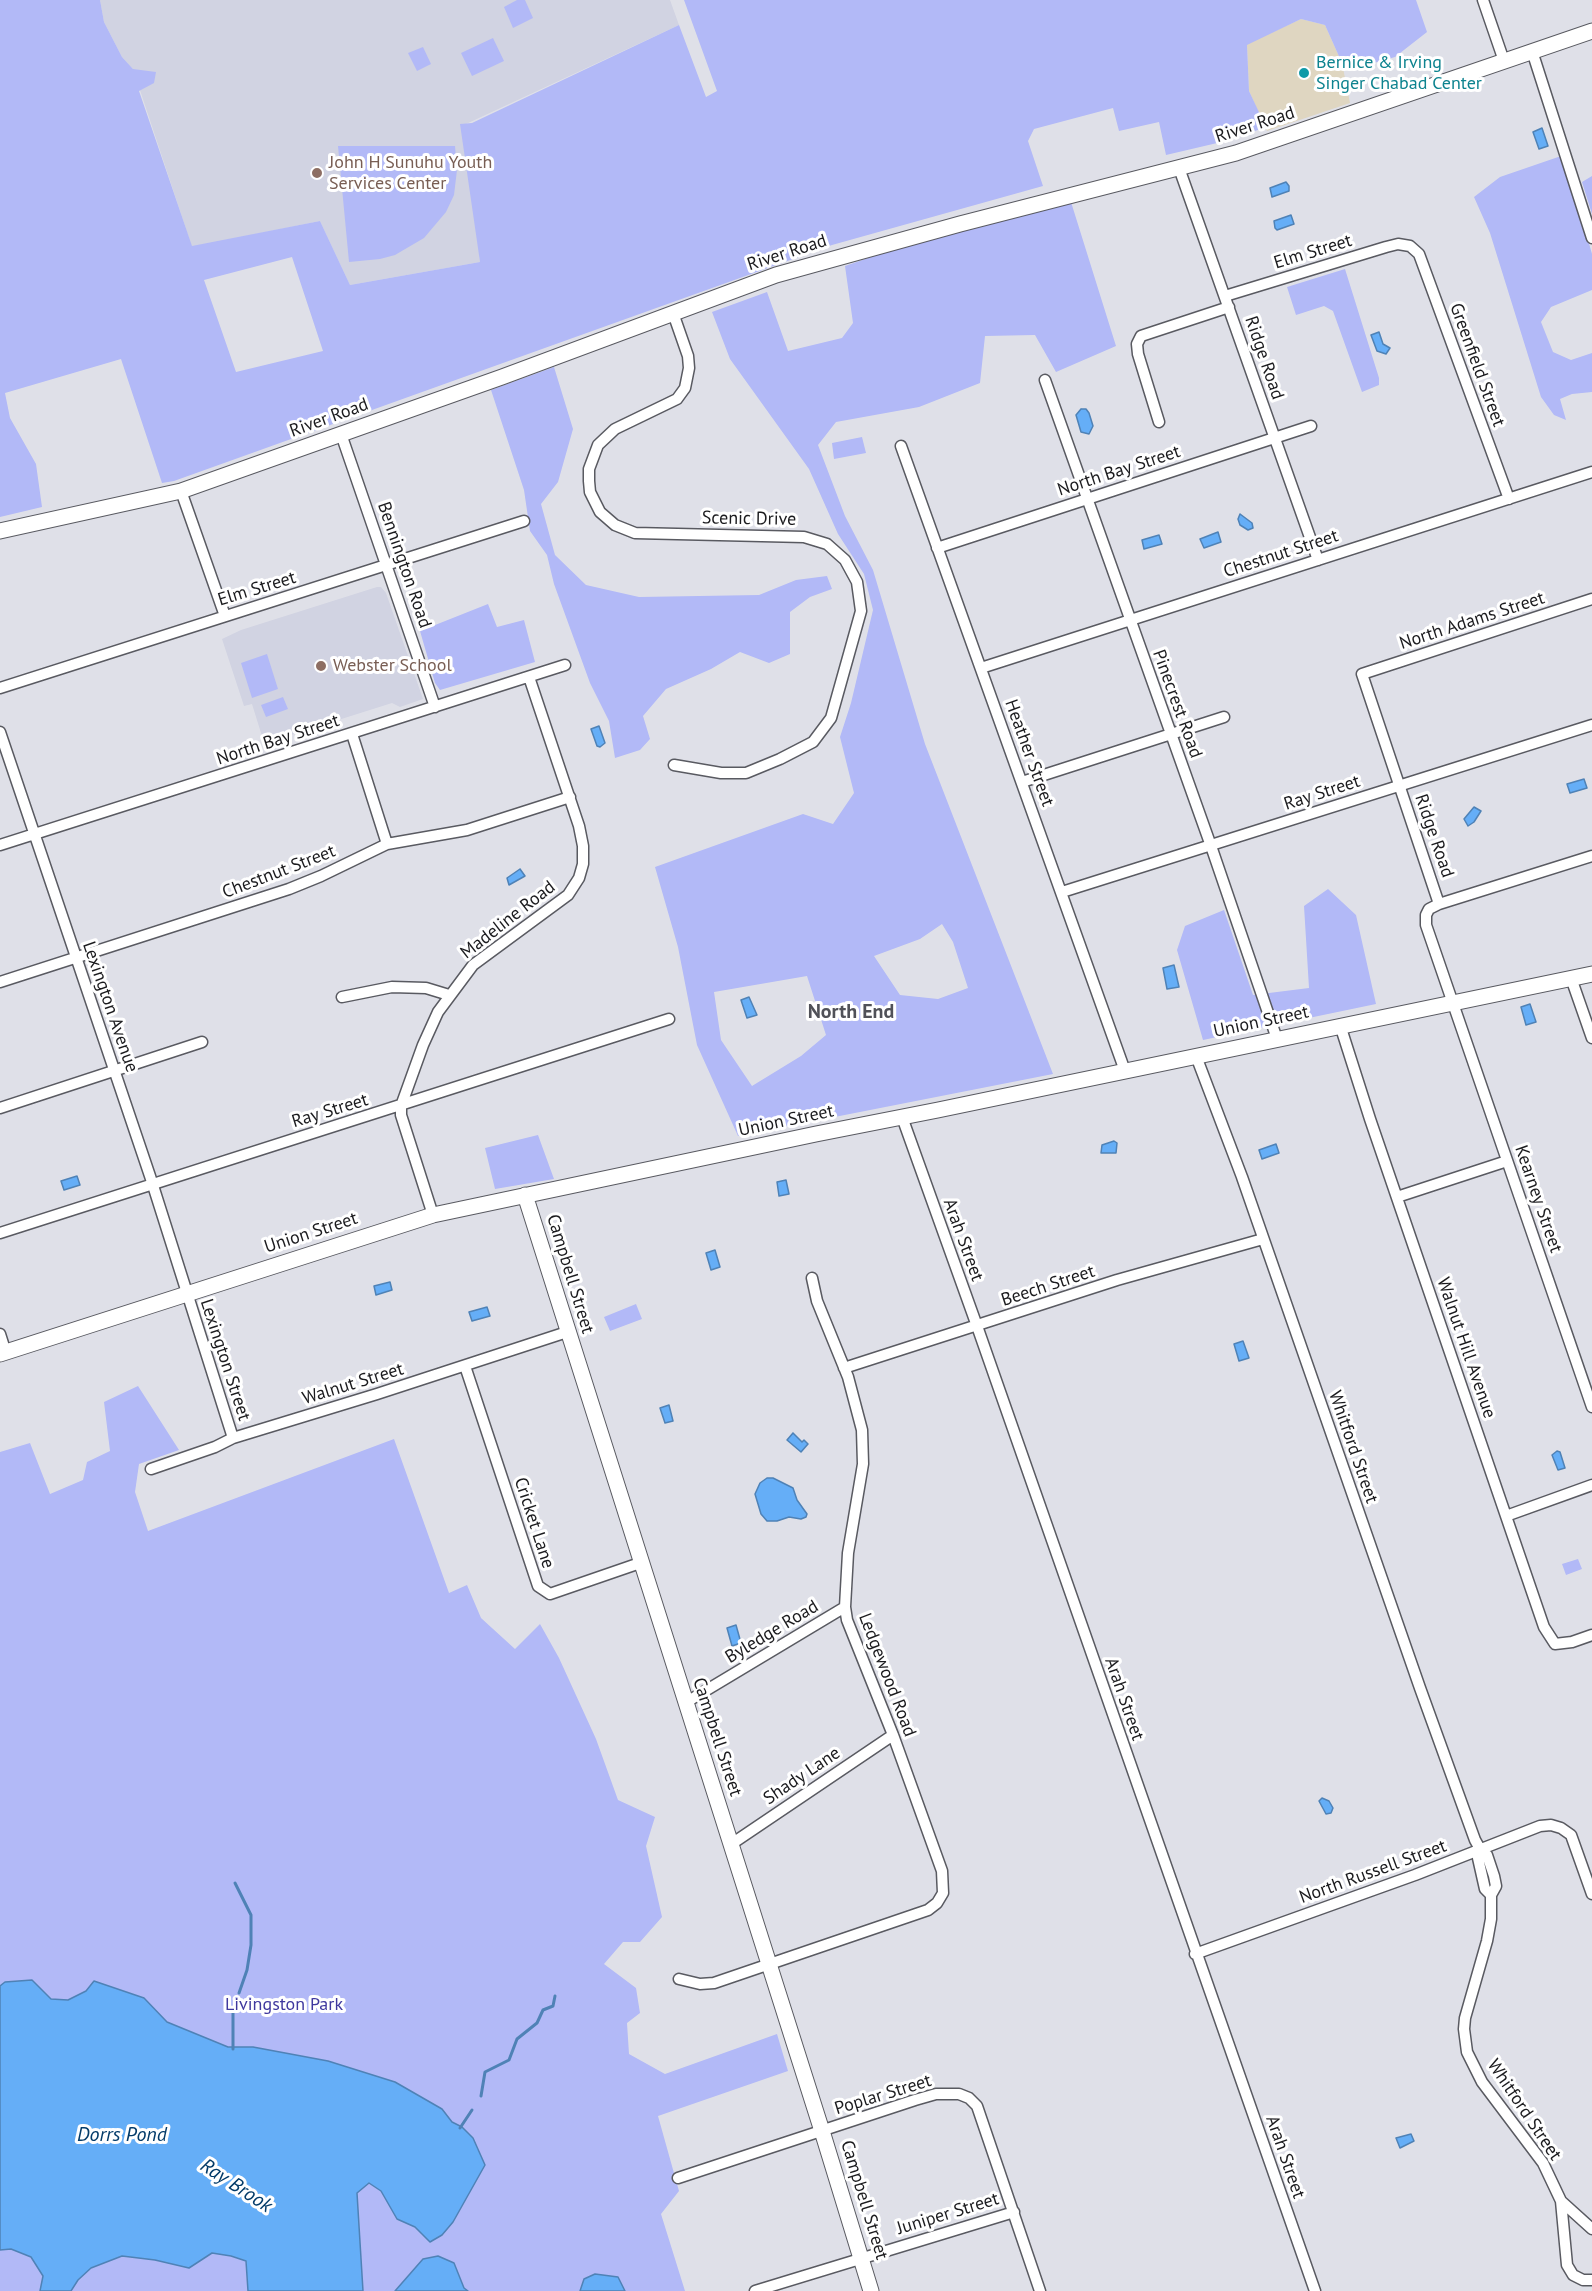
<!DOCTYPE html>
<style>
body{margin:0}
canvas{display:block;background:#dfe0e8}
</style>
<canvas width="1592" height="2291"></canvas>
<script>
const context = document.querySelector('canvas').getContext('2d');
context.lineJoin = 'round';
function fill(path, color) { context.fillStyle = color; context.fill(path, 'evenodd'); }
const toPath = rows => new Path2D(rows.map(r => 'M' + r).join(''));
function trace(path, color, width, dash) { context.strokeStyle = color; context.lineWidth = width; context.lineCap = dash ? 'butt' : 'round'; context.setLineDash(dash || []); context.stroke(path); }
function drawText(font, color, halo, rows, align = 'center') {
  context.font = font + ' "PT Sans",sans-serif'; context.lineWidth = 6; context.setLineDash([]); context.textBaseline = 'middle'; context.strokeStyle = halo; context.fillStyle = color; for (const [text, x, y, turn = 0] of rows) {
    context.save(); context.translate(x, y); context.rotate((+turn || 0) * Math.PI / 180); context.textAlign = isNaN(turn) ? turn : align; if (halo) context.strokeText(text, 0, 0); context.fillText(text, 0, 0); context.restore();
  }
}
fill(toPath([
 [1301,19,1325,25,1342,63,1350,103,1267,131,1249,91,1247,44]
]), '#dfd6c1');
fill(toPath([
 [100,0,670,0,679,25,466,124,480,262,350,285,320,221,192,247,133,69,122,57,104,22],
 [377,587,381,587,386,593,423,699,400,707,392,703,275,740,270,747,266,749,252,704,244,706,222,639,241,630]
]), '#d1d3e2');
fill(toPath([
 [0,0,100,0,104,22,122,57,133,69,156,72,154,83,139,91,192,246,320,221,350,285,480,262,460,124,472,123,679,25,706,97,717,91,684,0,1416,0,1427,32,1395,57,1356,68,1342,63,1325,25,1301,19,1247,45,1249,91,1266,127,1230,140,1166,155,1159,122,1119,131,1113,108,1034,129,1028,141,1043,186,832,245,174,481,162,483,121,359,5,393,10,418,36,464,42,507,0,517],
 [292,257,323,351,236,372,204,280],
 [517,0,525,0,533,18,513,28,504,7],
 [493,38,504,61,472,76,461,53],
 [423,47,431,64,417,71,408,53],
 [338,146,455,146,457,170,454,195,446,212,424,238,395,255,380,259,349,262],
 [1564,155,1592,254,1592,290,1551,307,1541,322,1553,352,1571,360,1592,353,1592,392,1572,394,1560,399,1566,420,1554,415,1541,397,1490,233,1474,197,1500,177],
 [1592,176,1592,214,1582,182],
 [1071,202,1116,346,1056,372,1035,335,985,336,980,383,919,407,836,422,818,445,845,516,873,570,925,744,1053,1074,738,1136,697,1045,678,947,655,867,803,814,833,824,854,793,840,737,851,703,873,610,864,574,838,534,809,469,730,359,712,312,767,292,788,351,842,338,853,323,845,266,903,246],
 [942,924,953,942,968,988,938,999,900,995,874,956,920,939],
 [807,976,826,1035,801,1056,752,1086,721,1040,714,992],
 [1345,269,1379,378,1379,385,1362,392,1333,311,1324,306,1296,315,1287,287],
 [554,367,573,429,558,482,541,504,555,555,586,585,639,597,759,595,796,580,827,576,832,589,810,597,790,612,790,654,769,663,740,652,711,669,666,689,643,716,650,739,640,750,615,758,609,721,590,683,554,584,547,555,530,531,524,490,491,390],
 [862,437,866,453,834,459,832,443],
 [488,604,497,627,524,620,535,662,440,690,435,683,420,631],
 [267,654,278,689,252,698,241,663],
 [283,697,288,709,266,717,261,705],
 [1328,889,1356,915,1376,1004,1203,1040,1177,950,1185,926,1224,910,1253,995,1309,988,1304,906],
 [538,1135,554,1179,495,1189,485,1148],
 [636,1304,642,1319,610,1331,604,1317],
 [138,1386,179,1450,139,1464,135,1492,148,1531,394,1439,449,1593,467,1585,481,1618,515,1649,540,1624,559,1658,596,1739,618,1800,655,1817,646,1846,662,1917,640,1942,623,1942,604,1964,636,1988,640,2013,627,2023,629,2054,665,2074,777,2034,788,2071,658,2116,679,2191,661,2214,685,2291,0,2291,0,1452,30,1443,50,1494,83,1480,87,1462,110,1451,104,1402],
 [1578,1559,1582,1569,1566,1575,1562,1564]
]), '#b2b9f7');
const water = toPath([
 [1542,128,1548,146,1539,149,1533,132,1542,128],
 [1286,182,1289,186,1289,191,1272,197,1270,188,1286,182],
 [1291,215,1294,224,1277,230,1275,228,1274,221,1291,215],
 [1379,332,1383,344,1390,348,1386,354,1377,351,1371,335,1379,332],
 [1081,409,1086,409,1089,413,1093,426,1089,434,1081,432,1076,415,1081,409],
 [1240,514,1252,523,1253,528,1248,530,1240,525,1238,519,1240,514],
 [1218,532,1221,542,1204,548,1200,539,1218,532],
 [1159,535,1162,544,1144,549,1142,540,1159,535],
 [599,726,605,743,600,747,597,746,591,729,599,726],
 [1584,779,1587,788,1570,793,1567,784,1584,779],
 [1474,807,1481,811,1474,822,1468,826,1464,819,1474,807],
 [520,869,525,876,509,885,507,878,520,869],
 [1174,965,1179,987,1167,989,1163,968,1174,965],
 [749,997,757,1015,747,1018,741,1000,749,997],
 [1530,1004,1536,1022,1526,1025,1521,1007,1530,1004],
 [1114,1141,1117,1143,1116,1153,1101,1153,1102,1145,1114,1141],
 [1276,1144,1279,1153,1262,1159,1259,1150,1276,1144],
 [77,1176,80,1185,64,1190,61,1181,77,1176],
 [786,1180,789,1194,779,1196,777,1182,786,1180],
 [715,1250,720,1267,711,1270,706,1253,715,1250],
 [390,1282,392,1290,376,1295,374,1286,390,1282],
 [487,1307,490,1316,472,1321,469,1312,487,1307],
 [1243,1341,1249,1358,1239,1361,1234,1344,1243,1341],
 [669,1405,673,1421,665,1423,660,1408,669,1405],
 [793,1433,802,1442,804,1440,808,1444,801,1452,787,1440,793,1433],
 [1557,1451,1560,1452,1565,1468,1558,1470,1552,1455,1557,1451],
 [767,1478,773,1478,793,1488,797,1500,807,1514,806,1517,801,1519,789,1517,777,1521,767,1521,761,1514,755,1494,760,1483,767,1478],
 [736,1625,741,1643,732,1646,727,1628,736,1625],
 [1322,1798,1329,1801,1333,1808,1331,1813,1326,1814,1319,1801,1322,1798],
 [32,1980,51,1999,68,2000,86,1991,94,1981,144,1998,167,2022,228,2047,253,2047,328,2061,395,2082,442,2109,452,2122,462,2127,473,2138,485,2165,453,2222,442,2235,430,2242,415,2227,397,2219,381,2191,369,2183,357,2193,363,2291,248,2291,246,2261,231,2256,212,2253,189,2268,155,2260,122,2256,91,2268,78,2280,71,2291,40,2291,43,2276,31,2257,11,2249,0,2250,0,1986,5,1982,32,1980],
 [1411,2134,1414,2141,1400,2148,1396,2138,1411,2134],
 [438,2256,454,2263,464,2288,468,2291,395,2291,423,2259,438,2256],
 [595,2274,618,2277,625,2291,580,2291,584,2279,595,2274]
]);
fill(water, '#65aef7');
trace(water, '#4f82b6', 1.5);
trace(toPath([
 [235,1883,251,1915,251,1945,247,1970,239,1993],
 [233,2049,233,2009],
 [481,2096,485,2072,509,2060,517,2039,537,2023,543,2010,553,2006,555,1996],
 [460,2128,472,2110]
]), '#4f82b6', 3);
const street = toPath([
 [1483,0,1504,61],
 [1532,51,1592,238],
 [1179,168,1318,560],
 [1225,296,1386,247,1398,244,1410,246,1419,254,1509,499],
 [673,313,688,356,689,368,685,388,677,399,615,429,598,445,589,469,589,481,590,492,600,512,615,525,635,533,804,537,827,544,845,560,857,582,861,611,831,718,813,742,780,759,746,773,721,773,674,765],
 [1045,380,1211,846,1277,1039],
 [1159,422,1138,354,1137,344,1141,336,1229,307],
 [341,434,435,707],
 [901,446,1125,1071],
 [181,491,225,616],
 [937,548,1311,426],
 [1592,599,1362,674,1439,904,1429,909,1426,915,1426,925,1592,1407],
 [981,668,1592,472],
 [0,688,524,521],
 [0,732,150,1176,233,1438],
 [352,734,387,844],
 [1022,782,1224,717],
 [0,845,565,665],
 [1062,892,1592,725],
 [1439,904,1592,856],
 [1571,978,1592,1038],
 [0,982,289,889,321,876,387,844,467,830,570,797],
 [342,997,392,987,426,988,449,995],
 [1340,1025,1370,1119,1544,1627,1555,1644,1572,1642,1592,1635],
 [1196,1056,1242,1177,1420,1688,1475,1840,1480,1849,1487,1855,1494,1876,1496,1886,1491,1895,1491,1919,1487,1941,1465,2018,1464,2029,1467,2052,1482,2082,1543,2163,1561,2201],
 [0,1108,202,1042],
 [902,1117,977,1326,1315,2291],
 [1397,1197,1507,1161],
 [433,1215,401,1115,401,1106,423,1045,438,1012,473,965,568,895,579,878,583,864,583,846,579,826,529,677],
 [0,1233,669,1019],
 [0,1334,6,1353],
 [465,1366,538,1586,550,1594,640,1563],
 [844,1368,1117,1280,1263,1239],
 [151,1469,215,1447,233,1438,377,1394,567,1332],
 [1506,1516,1592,1485],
 [685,1703,845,1607],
 [730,1845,893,1735],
 [1480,1849,1478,1858,1485,1889,1491,1895],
 [1195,1954,1415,1875,1540,1826,1551,1825,1561,1828,1571,1835,1592,1894],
 [679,1979,700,1984,714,1983,928,1910,937,1903,943,1893,942,1871,893,1735,847,1620,845,1607,848,1553,863,1464,862,1430,848,1377,817,1301,812,1278],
 [678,2178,915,2100,936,2094,959,2094,969,2098,977,2106,1040,2291],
 [1592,2229,1561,2201,1567,2265,1573,2275,1583,2280,1592,2280],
 [755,2291,1014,2212]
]);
const secondary = toPath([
 [0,531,181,491,502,377,776,275,960,224,1236,153,1592,31],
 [525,1195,822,2131,871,2291],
 [0,1354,433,1215,816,1134,938,1110,1592,974]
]);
trace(street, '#595a61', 13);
trace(secondary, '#595a61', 17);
trace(street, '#fff', 10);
trace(secondary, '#fff', 15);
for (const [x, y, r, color] of [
 [1304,73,6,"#0f9aa8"],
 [317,173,6,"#8d6e63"],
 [321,666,6,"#8d6e63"]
]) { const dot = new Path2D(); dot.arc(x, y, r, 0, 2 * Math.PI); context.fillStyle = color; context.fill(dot); trace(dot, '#fff', 2); }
drawText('18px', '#0d838f', '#fff', [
 ["Bernice & Irving",1316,63],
 ["Singer Chabad Center",1316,84]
], 'left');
drawText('18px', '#1b1b1e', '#fff', [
 ["River Road",1255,125,-18],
 ["Elm Street",1313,252,-17],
 ["River Road",787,253,-18],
 ["Ridge Road",1264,358,71],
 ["Greenfield Street",1477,365,70],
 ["River Road",329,418,-20],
 ["North Bay Street",1119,471,-18],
 ["Scenic Drive",749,519,1],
 ["Chestnut Street",1281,554,-18],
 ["Bennington Road",404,565,71],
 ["Elm Street",257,589,-17],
 ["North Adams Street",1472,621,-18],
 ["Pinecrest Road",1177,704,70],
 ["North Bay Street",278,740,-18],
 ["Heather Street",1029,753,70],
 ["Ray Street",1322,793,-18],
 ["Ridge Road",1434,836,71],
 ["Chestnut Street",279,872,-21],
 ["Madeline Road",508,920,-38],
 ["Lexington Avenue",110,1007,71],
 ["Union Street",1261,1022,-12],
 ["Ray Street",330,1111,-17],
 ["Union Street",786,1121,-12],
 ["Kearney Street",1538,1199,71],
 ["Union Street",311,1233,-18],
 ["Arah Street",963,1240,70],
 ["Campbell Street",570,1274,73],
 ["Beech Street",1048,1286,-18],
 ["Walnut Hill Avenue",1466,1348,71],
 ["Lexington Street",225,1360,72],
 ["Walnut Street",353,1384,-17],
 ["Whitford Street",1353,1447,71],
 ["Cricket Lane",534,1523,72],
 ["Byledge Road",772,1632,-31],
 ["Ledgewood Road",887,1675,69],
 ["Arah Street",1124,1699,71],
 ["Campbell Street",717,1737,72],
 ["Shady Lane",802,1776,-34],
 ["North Russell Street",1373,1872,-20],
 ["Poplar Street",883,2095,-17],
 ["Whitford Street",1524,2110,56],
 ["Arah Street",1285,2157,71],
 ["Campbell Street",864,2200,73],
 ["Juniper Street",948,2214,-17]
]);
drawText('18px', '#785e54', '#fff', [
 ["John H Sunuhu Youth",329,163],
 ["Services Center",329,184],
 ["Webster School",333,666]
], 'left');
drawText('18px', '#3f389e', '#fff', [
 ["Livingston Park",284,2005]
]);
drawText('bold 20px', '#505158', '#fff', [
 ["North End",851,1012]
]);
drawText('italic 20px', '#033b69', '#fff', [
 ["Dorrs Pond",122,2135],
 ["Ray Brook",236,2186,33]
]);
</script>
